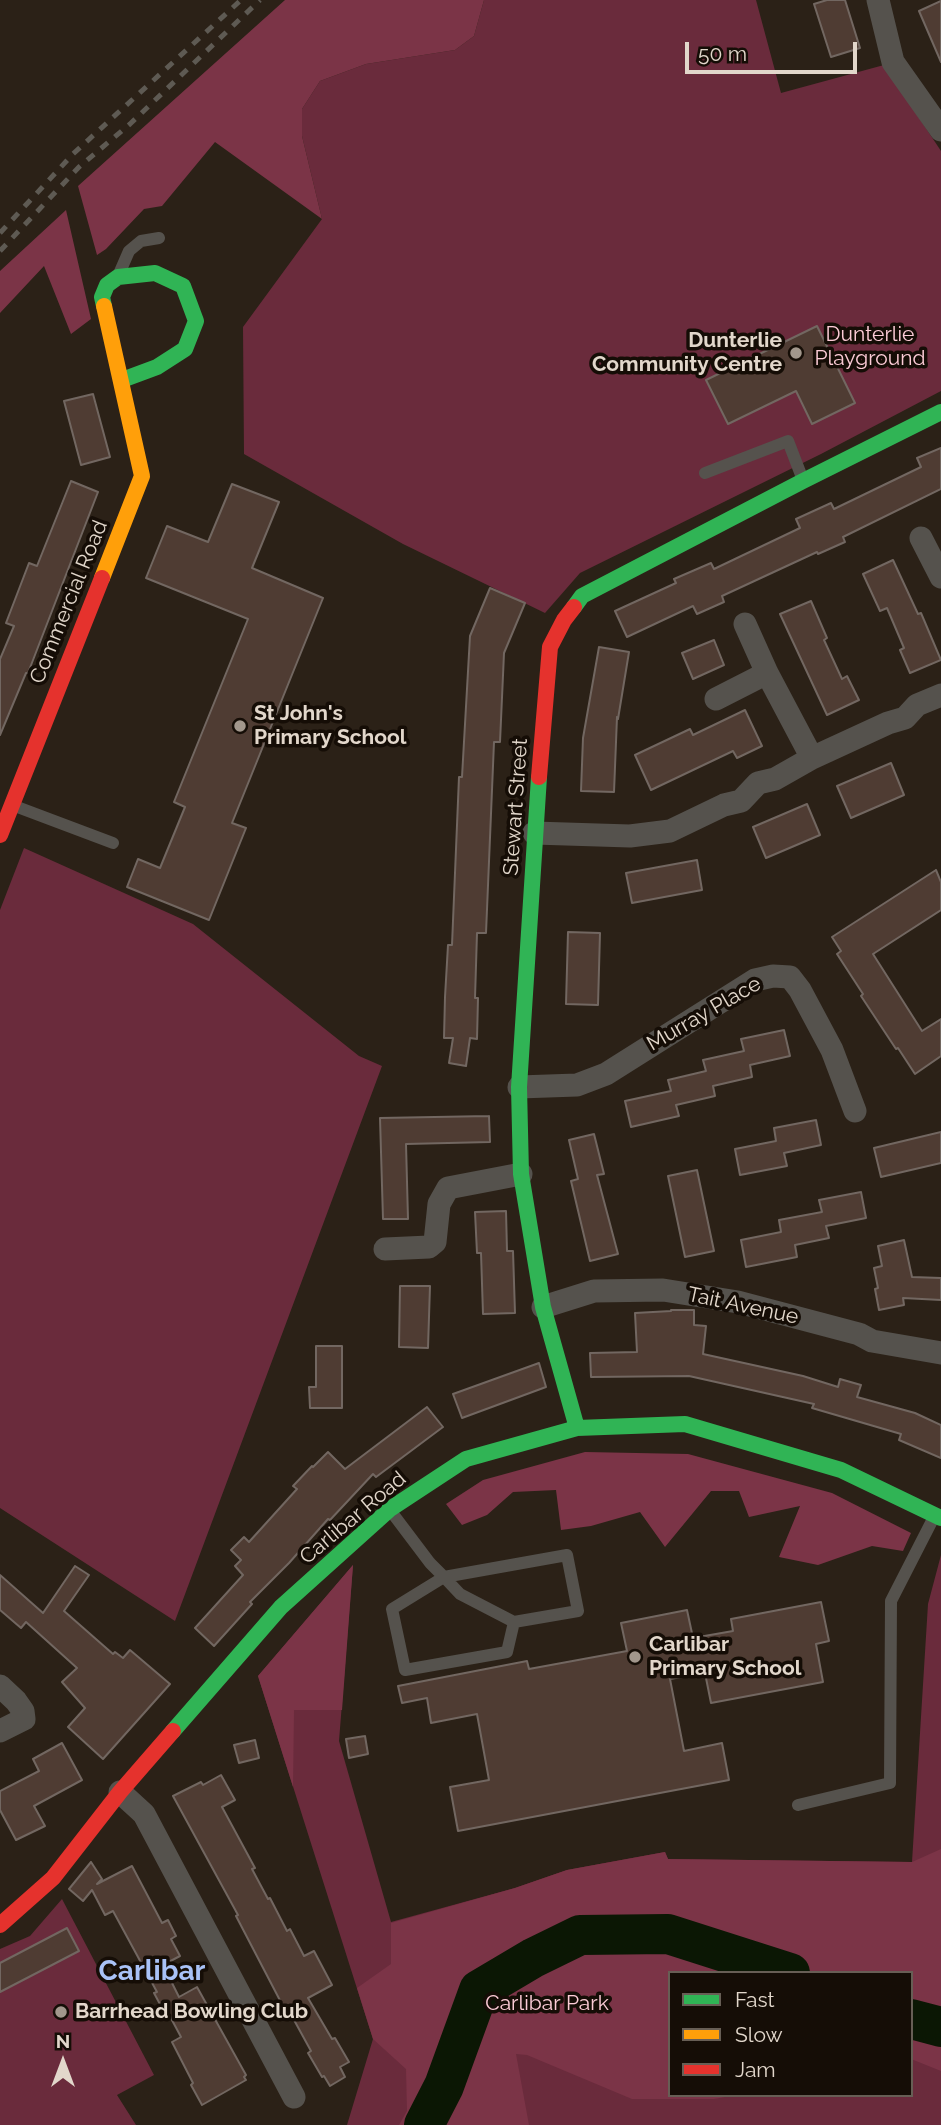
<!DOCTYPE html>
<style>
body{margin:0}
#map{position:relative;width:941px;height:2125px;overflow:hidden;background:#2b2117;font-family:Raleway,sans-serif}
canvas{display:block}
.legend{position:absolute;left:668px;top:1971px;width:245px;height:126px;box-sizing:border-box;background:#150d06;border:2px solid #675e55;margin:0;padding:9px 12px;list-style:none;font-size:21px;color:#e2d7cb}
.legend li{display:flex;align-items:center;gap:14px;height:35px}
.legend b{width:35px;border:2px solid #675e55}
.north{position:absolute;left:28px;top:2027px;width:70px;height:70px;-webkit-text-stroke:5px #150d06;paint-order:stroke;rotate:0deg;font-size:19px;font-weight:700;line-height:28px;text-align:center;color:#e2d7cb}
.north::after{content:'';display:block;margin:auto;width:24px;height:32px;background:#e2d7cb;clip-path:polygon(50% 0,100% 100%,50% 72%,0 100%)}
.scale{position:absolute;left:685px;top:42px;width:172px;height:32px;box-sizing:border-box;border:4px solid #e2d7cb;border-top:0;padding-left:9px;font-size:21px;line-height:24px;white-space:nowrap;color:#e2d7cb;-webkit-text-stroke:5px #150d06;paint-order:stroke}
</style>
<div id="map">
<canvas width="941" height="2125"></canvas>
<ul class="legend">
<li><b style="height:9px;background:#30b455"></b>Fast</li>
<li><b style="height:9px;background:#ff9f0a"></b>Slow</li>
<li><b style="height:9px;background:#e5322d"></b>Jam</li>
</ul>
<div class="north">N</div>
<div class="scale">50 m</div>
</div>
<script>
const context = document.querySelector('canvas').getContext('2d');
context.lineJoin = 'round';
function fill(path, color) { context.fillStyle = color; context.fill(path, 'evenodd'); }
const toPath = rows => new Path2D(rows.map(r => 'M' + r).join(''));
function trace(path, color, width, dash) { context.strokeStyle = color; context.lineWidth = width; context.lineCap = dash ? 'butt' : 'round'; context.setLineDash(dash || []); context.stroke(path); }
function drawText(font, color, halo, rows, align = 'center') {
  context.font = font + ' Raleway,sans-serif'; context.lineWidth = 7; context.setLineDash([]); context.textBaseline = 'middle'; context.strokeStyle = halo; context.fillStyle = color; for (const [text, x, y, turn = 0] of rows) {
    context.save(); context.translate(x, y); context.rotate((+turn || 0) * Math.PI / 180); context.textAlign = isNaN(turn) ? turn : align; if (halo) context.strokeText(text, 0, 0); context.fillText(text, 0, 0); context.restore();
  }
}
fill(toPath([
 [484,0,756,0,781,93,884,65,941,151,941,391,821,454,580,573,545,613,403,544,244,454,243,327,322,219,302,136,302,109,320,81,366,64,455,50,474,36],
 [24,848,193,924,359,1056,382,1066,175,1621,0,1508,0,910],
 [941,1555,941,2125,347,2125,373,2039,258,1676,353,1565,339,1741,391,1922,515,1888,567,1870,665,1852,668,1859,912,1862,928,1604],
 [670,1973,911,1973,911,2095,670,2095],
 [62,1899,154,2075,117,2095,136,2125,0,2125,0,1949,30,1936]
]), '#6a2b3c');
fill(toPath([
 [285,0,484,0,474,36,455,50,366,64,320,81,302,109,302,136,322,219,215,142,162,206,144,209,106,249,97,255,78,186],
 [66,210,91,319,71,334,44,266,0,313,0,271],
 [585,1452,688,1454,832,1493,911,1533,903,1551,872,1546,818,1565,779,1557,800,1506,749,1517,739,1491,711,1491,665,1547,640,1512,591,1526,561,1530,556,1490,513,1492,487,1515,462,1525,446,1504,483,1480],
 [353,1565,342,1710,294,1710,293,1787,258,1676],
 [941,1849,941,2071,911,2059,911,1973,670,1973,670,2095,736,2095,714,2099,632,2099,527,2055,516,2054,529,2125,399,2125,407,2111,406,2069,373,2039,357,1988,391,1964,391,1923,515,1888,567,1870,665,1852,668,1859,912,1862]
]), '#7b3447');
trace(toPath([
 [911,2019,941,2027],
 [424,2125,444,2086,479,1990,533,1958,580,1935,668,1934,790,1973]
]), '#0b1704', 40);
const building = toPath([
 [827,0,845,0,860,48,831,57,814,4,827,0],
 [941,1,941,62,919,11,941,1],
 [817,326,855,403,812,424,796,391,728,424,706,380,817,326],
 [93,394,110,457,81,465,64,401,93,394],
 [941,448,941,489,843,537,845,542,818,554,817,552,722,596,724,602,697,614,693,606,627,637,615,611,676,583,674,579,711,563,714,569,800,528,796,519,831,503,834,509,921,467,917,458,941,448],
 [71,481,98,492,28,673,26,673,0,735,0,659,14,626,6,623,29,563,37,566,71,481],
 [232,484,279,502,252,568,323,598,232,823,246,828,209,920,127,887,138,859,160,868,185,807,174,802,248,619,146,578,167,526,208,542,232,484],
 [893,560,918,614,921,613,941,660,910,673,900,650,904,648,887,608,880,611,863,574,893,560],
 [490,588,525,603,504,653,500,742,494,742,486,933,477,933,475,998,478,998,477,1039,470,1038,466,1066,449,1063,453,1038,444,1038,445,997,448,945,452,945,459,777,462,777,470,636,490,588],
 [811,601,827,638,824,640,842,679,847,676,859,700,827,715,780,614,811,601],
 [714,640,724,665,693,679,682,653,714,640],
 [599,647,629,652,618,719,617,717,614,792,581,791,583,738,599,647],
 [745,710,762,746,737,758,733,751,651,790,635,755,690,729,693,735,745,710],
 [891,763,904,795,851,818,837,786,891,763],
 [807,804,820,835,766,858,753,827,807,804],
 [697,860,702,890,632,903,626,873,697,860],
 [936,870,941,882,941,910,873,954,922,1031,941,1019,941,1056,915,1074,898,1048,896,1049,861,996,863,994,837,954,841,951,832,937,936,870],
 [568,932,600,933,598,1005,566,1004,568,932],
 [784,1030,790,1056,750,1065,752,1077,713,1086,715,1096,676,1105,679,1116,631,1127,625,1101,671,1091,668,1080,706,1071,703,1060,744,1051,741,1039,784,1030],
 [489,1116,490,1142,406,1144,408,1219,383,1219,380,1118,489,1116],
 [816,1120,821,1145,784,1153,787,1166,740,1175,735,1149,776,1141,774,1128,816,1120],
 [941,1132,941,1163,881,1177,874,1148,941,1132],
 [594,1134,604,1174,597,1175,618,1254,590,1261,571,1181,578,1179,569,1140,594,1134],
 [697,1170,714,1251,685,1257,668,1176,697,1170],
 [861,1192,866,1218,826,1226,829,1238,795,1245,797,1257,746,1267,741,1240,781,1232,779,1220,822,1212,819,1200,861,1192],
 [506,1211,507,1251,513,1251,515,1313,483,1314,481,1253,477,1253,475,1212,506,1211],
 [904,1240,912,1277,941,1278,941,1300,903,1298,904,1305,879,1310,875,1289,878,1288,874,1268,882,1266,878,1246,904,1240],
 [400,1286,430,1286,428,1348,399,1347,400,1286],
 [671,1310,694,1310,694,1325,706,1326,703,1354,803,1376,838,1387,840,1379,861,1385,857,1397,915,1413,941,1425,941,1458,899,1440,901,1434,812,1408,814,1404,689,1376,591,1377,590,1353,637,1352,635,1313,671,1311,671,1310],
 [316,1346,342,1346,342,1408,310,1408,309,1387,316,1387,316,1346],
 [539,1363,546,1387,462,1418,453,1394,539,1363],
 [427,1407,443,1427,376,1477,373,1474,330,1520,328,1519,289,1563,250,1602,252,1604,214,1646,195,1628,243,1575,235,1566,241,1560,231,1550,244,1537,249,1542,297,1489,293,1486,312,1466,313,1467,328,1452,345,1469,427,1407],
 [75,1566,89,1575,64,1611,113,1654,115,1652,123,1658,130,1650,170,1684,103,1759,68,1727,85,1708,62,1682,77,1668,26,1622,21,1628,0,1610,0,1575,43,1613,75,1566],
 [821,1602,829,1641,816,1644,823,1682,711,1703,705,1673,670,1679,684,1751,722,1743,729,1780,458,1831,450,1787,489,1780,477,1714,431,1723,427,1698,402,1703,398,1686,527,1661,529,1669,627,1651,621,1623,687,1610,693,1638,733,1631,731,1619,821,1602],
 [365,1736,368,1754,349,1758,346,1739,365,1736],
 [255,1740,259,1758,239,1763,234,1745,255,1740],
 [62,1743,82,1780,34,1806,45,1826,16,1840,0,1810,0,1791,39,1771,33,1759,62,1743],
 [221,1775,235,1800,222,1807,255,1868,252,1869,268,1899,270,1898,287,1931,290,1929,304,1956,314,1951,332,1985,308,1998,332,2039,335,2038,349,2062,340,2067,345,2077,330,2086,324,2076,322,2077,308,2053,311,2051,288,2009,285,2010,236,1916,238,1915,173,1796,201,1782,203,1785,221,1775],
 [91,1862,102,1879,97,1884,132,1866,162,1923,168,1920,176,1936,171,1939,180,1956,163,1965,179,1997,197,1987,246,2075,244,2077,246,2080,202,2105,191,2085,193,2083,172,2042,181,2037,165,2007,162,2008,154,1993,157,1992,113,1911,105,1915,92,1890,83,1901,69,1889,91,1862],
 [67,1928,79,1951,0,1992,0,1963,67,1928]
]);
fill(building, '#4f3c33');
trace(building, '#726761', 2);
trace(toPath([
 [119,274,129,251,141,241,159,238],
 [705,473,788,441,803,480],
 [12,805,113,843],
 [390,1510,430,1563,444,1577,460,1594,514,1622,578,1611,567,1555,444,1577,392,1609,405,1670,507,1652,514,1622],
 [798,1805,890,1783,891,1601,935,1515]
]), '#55524d', 12);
trace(toPath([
 [878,0,893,62,941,130],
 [921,538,941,577],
 [745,624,767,673,812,758],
 [716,699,767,673],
 [534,833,630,836,670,831,724,805,741,801,758,783,775,779,812,758,888,723,905,718,917,705,941,695],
 [519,1087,577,1085,606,1074,755,980,773,976,790,977,800,990,832,1050,855,1111],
 [385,1249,429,1247,435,1242,439,1204,448,1188,521,1174],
 [543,1307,594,1291,663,1290,738,1302,859,1334,872,1341,941,1353],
 [0,1686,16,1701,23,1711,24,1719,0,1731],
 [120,1792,144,1814,294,2097]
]), '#55524d', 23);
trace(toPath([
 [104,306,102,297,107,285,118,277,155,273,183,286,196,321,185,349,157,367,122,380],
 [574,607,582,596,803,481,941,412],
 [539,777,519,1087,521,1174,543,1307,577,1428],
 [173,1731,281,1607,390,1509,466,1459,577,1428,685,1424,841,1470,941,1518]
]), '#30b455', 16);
trace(toPath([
 [102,578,142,476,104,306]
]), '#ff9f0a', 16);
trace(toPath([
 [539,777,550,647,564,620,574,607],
 [0,835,102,578],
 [0,1925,53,1878,120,1792,173,1731]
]), '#e5322d', 16);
trace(toPath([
 [0,233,73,154,241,0],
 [0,251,79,167,130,124,260,0]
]), '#5e5a53', 5, [9, 9]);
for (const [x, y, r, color] of [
 [796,353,7,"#a2978c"],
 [240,726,7,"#a2978c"],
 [635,1657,7,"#a2978c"],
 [61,2012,7,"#a2978c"]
]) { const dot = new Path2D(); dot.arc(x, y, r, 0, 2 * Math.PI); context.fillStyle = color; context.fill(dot); trace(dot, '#150d06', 2.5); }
drawText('21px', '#fdccd7', '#150d06', [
 ["Dunterlie",870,335],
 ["Playground",870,359],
 ["Carlibar Park",547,2004]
]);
drawText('bold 21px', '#e2d7cb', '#150d06', [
 ["Dunterlie",782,341,"right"],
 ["Community Centre",782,365,"right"],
 ["St John's",254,714],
 ["Primary School",254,738],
 ["Carlibar",649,1645],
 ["Primary School",649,1669],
 ["Barrhead Bowling Club",75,2012]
], 'left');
drawText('21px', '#e2d7cb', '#150d06', [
 ["Commercial Road",69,602,-68],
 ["Stewart Street",516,807,-86],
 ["Murray Place",704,1014,-30],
 ["Tait Avenue",743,1306,12],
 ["Carlibar Road",353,1518,-40]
]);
drawText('bold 28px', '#a9c2f7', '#150d06', [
 ["Carlibar",152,1972]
]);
</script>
